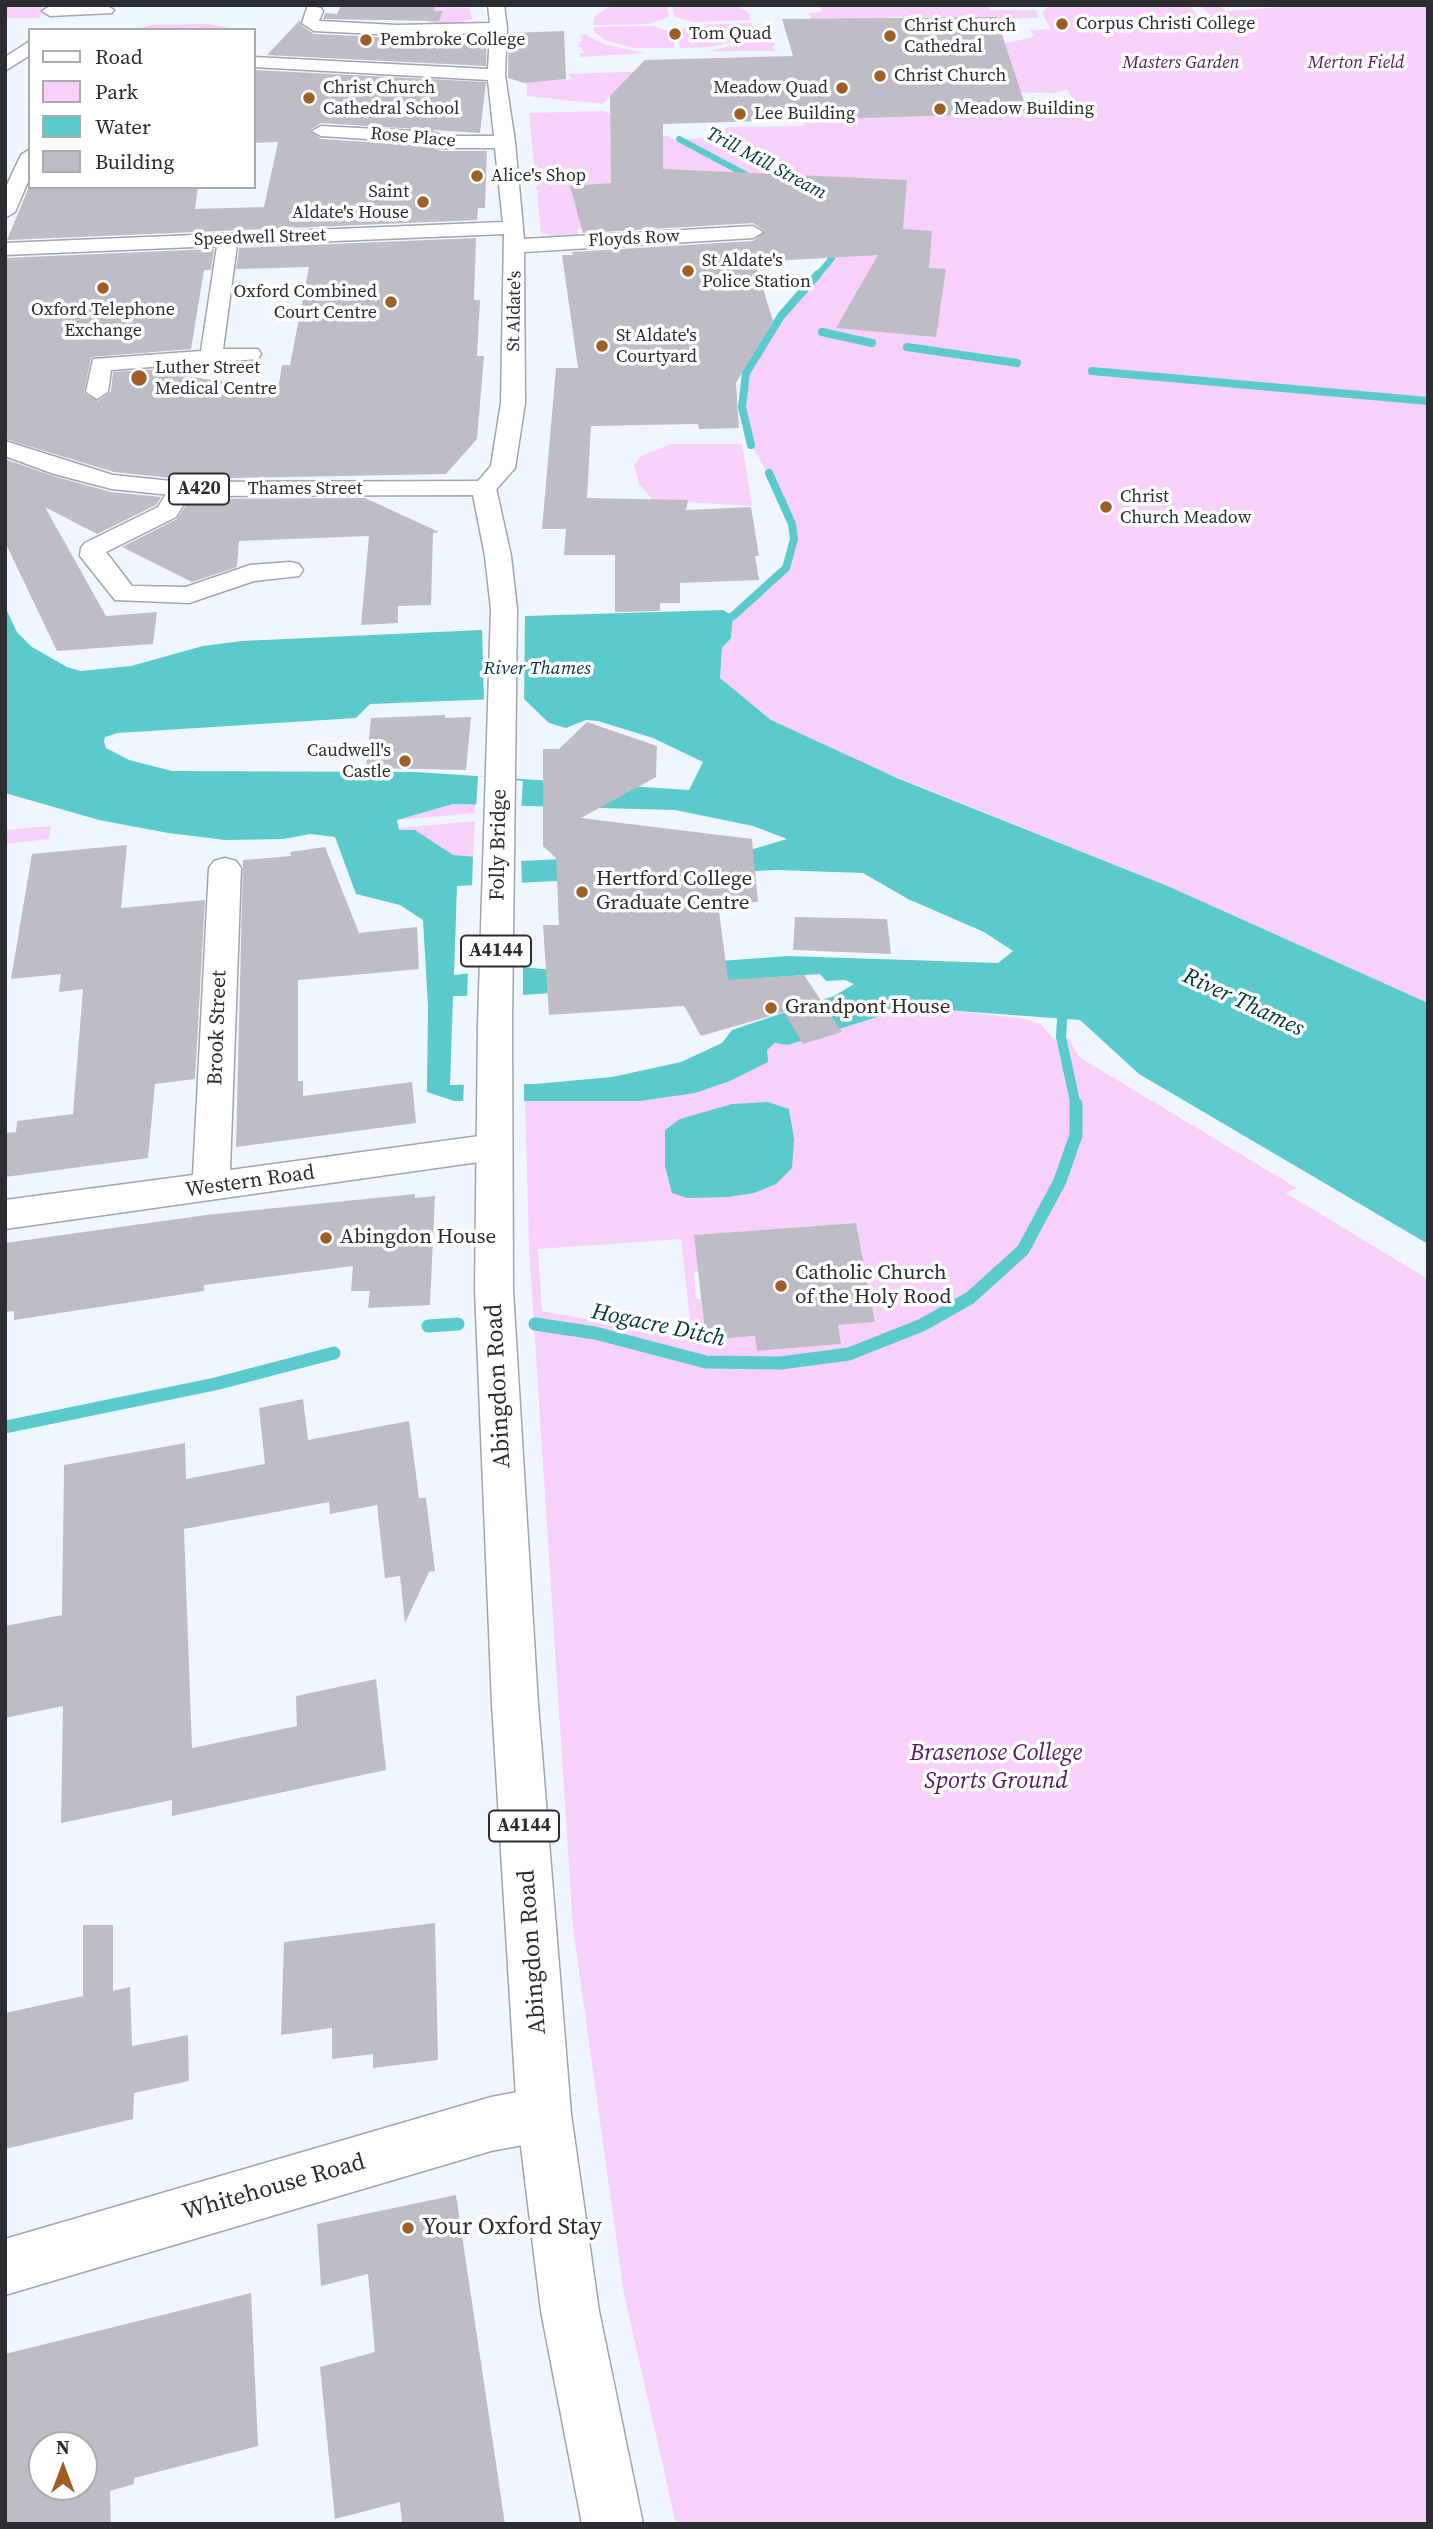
<!DOCTYPE html>
<style>
body{margin:0}
#map{position:relative;width:1433px;height:2529px;overflow:hidden;background:#f0f6ff;font-family:"Source Serif 4",serif}
canvas{display:block}
.frame{position:absolute;inset:0;border:7px solid #2b2d31;pointer-events:none}
.legend{position:absolute;left:28px;top:28px;width:228px;height:161px;box-sizing:border-box;background:#fff;border:2px solid #aaabad;margin:0;padding:9px 12px;list-style:none;font-size:21px;color:#2b2d31}
.legend li{display:flex;align-items:center;gap:14px;height:35px}
.legend b{width:35px;border:2px solid #aaabad}
.north{position:absolute;left:28px;top:2431px;width:70px;height:70px;box-sizing:border-box;background:#fff;border:2px solid #aaabad;border-radius:50%;rotate:0deg;font-size:19px;font-weight:700;line-height:28px;text-align:center;color:#2b2d31}
.north::after{content:'';display:block;margin:auto;width:24px;height:32px;background:#9e5f26;clip-path:polygon(50% 0,100% 100%,50% 72%,0 100%)}
</style>
<div id="map">
<canvas width="1433" height="2529"></canvas>
<div class="frame"></div>
<ul class="legend">
<li><b style="height:9px;background:#fff"></b>Road</li>
<li><b style="height:19px;background:#f7d1fa"></b>Park</li>
<li><b style="height:19px;background:#5acacc"></b>Water</li>
<li><b style="height:19px;background:#bebdc6"></b>Building</li>
</ul>
<div class="north">N</div>
</div>
<script>
const context = document.querySelector('canvas').getContext('2d');
context.lineJoin = 'round';
function fill(path, color) { context.fillStyle = color; context.fill(path, 'evenodd'); }
const toPath = rows => new Path2D(rows.map(r => 'M' + r).join(''));
function trace(path, color, width, dash) { context.strokeStyle = color; context.lineWidth = width; context.lineCap = dash ? 'butt' : 'round'; context.setLineDash(dash || []); context.stroke(path); }
function drawText(font, color, halo, rows, align = 'center') {
  context.font = font + ' "Source Serif 4",serif'; context.lineWidth = 7; context.setLineDash([]); context.textBaseline = 'middle'; context.strokeStyle = halo; context.fillStyle = color; for (const [text, x, y, turn = 0] of rows) {
    context.save(); context.translate(x, y); context.rotate((+turn || 0) * Math.PI / 180); context.textAlign = isNaN(turn) ? turn : align; if (halo) context.strokeText(text, 0, 0); context.fillText(text, 0, 0); context.restore();
  }
}
fill(toPath([
 [5,5,42,5,40,18,5,18],
 [612,5,667,5,669,17,649,24,593,25,595,16],
 [672,5,734,5,748,12,751,20,694,22,674,17],
 [821,5,988,5,990,10,1036,10,1039,18,998,19,1005,43,1031,38,1034,35,1030,30,1051,29,1042,13,1050,5,1189,5,1199,18,1212,16,1199,5,1231,5,1220,6,1226,11,1282,7,1280,5,1428,5,1428,1003,1170,887,825,748,771,720,720,678,722,648,731,638,733,616,786,568,794,539,792,524,777,490,751,445,742,407,746,373,781,316,832,258,836,231,653,181,570,186,630,226,577,229,578,237,556,239,541,232,529,113,604,111,611,114,611,137,669,136,675,140,722,136,715,133,729,127,805,126,803,119,1079,111,1067,89,1056,93,918,90,950,32,946,17,894,17,812,24,809,13,822,12],
 [436,7,470,8,472,19,454,24,427,25,432,17,441,16,442,12,433,11],
 [752,23,753,31,732,42,710,47,680,48,677,31,694,25],
 [151,25,209,24,234,29,135,30],
 [652,26,672,32,675,48,633,48,605,40,594,32,594,27],
 [765,30,771,31,767,34,773,38,768,39,774,42,770,43,775,43,775,46,771,47,777,51,711,51,747,42],
 [578,33,584,34,606,45,646,53,580,57,580,53,585,52,580,49,584,48,579,47,579,44,584,43,579,43,583,39,579,36,583,35],
 [654,71,613,93,603,104,527,96,526,82,573,79,567,74],
 [671,444,742,444,752,506,653,500,639,484,634,465,641,456],
 [453,804,475,805,475,813,396,820],
 [475,821,473,858,453,855,438,847,426,837,399,831,399,828],
 [51,826,49,839,5,844,5,830],
 [931,1009,1021,1018,1041,1024,1055,1041,1069,1038,1079,1057,1297,1188,1286,1193,1428,1279,1428,2524,676,2524,624,2294,573,1928,529,1248,525,1101,566,1101,767,1049,775,1043,788,1045,890,1013],
 [856,1223,875,1322,838,1325,841,1344,758,1351,755,1336,706,1340,701,1299,696,1299,694,1272,699,1271,695,1235],
 [681,1239,692,1338,542,1311,538,1249]
]), '#f7d1fa');
fill(toPath([
 [5,607,17,632,32,647,67,667,81,671,131,666,203,646,242,641,524,628,525,616,723,610,733,616,731,638,722,648,720,678,771,720,897,778,1170,887,1428,1003,1428,1244,1139,1074,1080,1020,931,1009,890,1013,788,1045,775,1043,767,1050,768,1062,730,1081,695,1093,640,1101,454,1101,427,1092,428,1006,423,920,400,905,356,894,335,837,310,834,284,839,226,840,168,833,99,820,5,793],
 [523,698,549,723,566,728,586,720,598,721,653,738,703,762,689,790,416,772,172,771,129,760,106,748,104,741,105,737,118,733,356,718,370,704],
 [453,804,675,810,753,826,787,839,750,850,521,861,453,855,415,830,399,830,397,820],
 [777,870,863,873,908,899,984,932,1013,951,998,963,788,956,571,972,523,967,454,975,457,886],
 [820,974,826,981,845,980,854,984,834,996,732,1030,722,1043,681,1062,612,1077,535,1084,450,1085,453,996,523,995],
 [768,1102,789,1109,794,1139,792,1168,776,1184,754,1193,728,1197,687,1198,672,1193,665,1166,665,1130,680,1119,732,1104]
]), '#5acacc');
fill(toPath([
 [525,612,524,706,520,702,484,703,482,627,521,625,521,615],
 [478,776,523,781,521,810,476,809],
 [473,855,521,858,522,886,472,889],
 [523,964,523,998,467,1000,468,970],
 [524,1081,524,1105,463,1105,464,1082]
]), '#f0f6ff');
trace(toPath([
 [679,139,756,180],
 [817,276,832,258,835,241]
]), '#5acacc', 6);
trace(toPath([
 [822,332,872,343],
 [907,347,1017,363],
 [1092,371,1428,401],
 [751,445,742,407,746,373,781,316,818,274],
 [718,622,733,616,786,568,794,539,792,524,769,473]
]), '#5acacc', 8);
trace(toPath([
 [1063,1004,1061,1037,1076,1106]
]), '#5acacc', 10);
trace(toPath([
 [535,1324,595,1333,706,1362,781,1363,849,1354,922,1325,970,1298,1023,1250,1060,1181,1076,1135,1076,1104],
 [428,1326,458,1324],
 [5,1427,215,1384,334,1353]
]), '#5acacc', 13);
fill(toPath([
 [341,5,436,5,434,11,443,11,439,21,323,19,325,13,337,14],
 [996,17,1028,113,663,124,663,169,907,180,903,229,932,231,929,268,946,269,936,337,836,328,878,255,755,262,773,321,736,383,739,428,699,429,698,424,591,426,587,498,688,500,686,510,751,507,759,556,755,556,759,580,680,583,680,603,660,603,660,611,615,612,615,555,564,555,566,529,542,529,556,368,578,368,562,255,573,255,572,252,753,241,765,231,753,223,583,233,570,186,611,183,610,96,645,60,793,56,782,19],
 [300,20,301,25,314,34,397,38,487,36,486,66,267,55],
 [564,31,566,79,524,83,508,78,509,33],
 [254,70,486,82,480,133,321,123,310,130,321,139,428,146,442,151,487,151,485,208,478,208,477,220,7,240,29,187,198,187,195,209,264,207,278,142,254,143],
 [476,238,474,300,480,300,477,356,484,356,477,439,446,474,181,479,114,472,5,439,5,258,214,249,211,270,204,270,191,349,91,357,84,393,98,401,111,392,113,372,188,367,186,376,278,390,282,365,290,365,309,267,236,269,239,248],
 [5,459,53,476,111,492,161,497,156,505,97,534,45,507,106,616,157,612,153,644,57,651,5,542],
 [365,498,439,532,433,533,431,605,398,606,398,623,361,625,369,536,239,541,237,567,192,582,122,547,177,519,190,499],
 [445,715,445,718,471,717,466,770,366,768,371,718],
 [587,722,657,746,656,777,581,818,752,839,758,902,718,904,728,980,804,975,842,1032,803,1044,784,1012,701,1036,684,1006,549,1015,543,925,559,925,556,858,543,846,543,749,559,749],
 [127,845,121,908,205,900,195,1079,155,1084,148,1158,5,1177,5,1133,16,1132,17,1121,73,1114,83,989,59,992,61,974,11,979,32,854],
 [325,847,359,933,417,927,419,969,298,980,298,1081,303,1081,303,1096,412,1082,416,1123,236,1147,243,860,291,856,290,852],
 [795,917,887,919,891,954,793,950],
 [415,1194,415,1198,435,1196,430,1305,368,1308,370,1291,351,1291,353,1266,204,1285,204,1291,14,1320,14,1311,5,1312,5,1243,206,1215],
 [856,1223,875,1322,838,1325,841,1344,757,1351,755,1336,706,1340,694,1235],
 [303,1399,308,1440,409,1421,419,1498,426,1498,435,1571,429,1572,405,1623,400,1576,385,1578,377,1505,330,1514,329,1502,184,1529,192,1748,297,1726,296,1696,376,1679,386,1770,172,1816,172,1800,61,1823,63,1706,5,1718,5,1626,62,1615,64,1465,185,1443,186,1479,265,1464,259,1408],
 [435,1923,438,2060,373,2068,373,2054,332,2059,332,2028,281,2035,284,1942],
 [83,1925,113,1925,113,1991,130,1987,132,2046,188,2035,189,2081,134,2093,133,2119,5,2149,5,2013,83,1996],
 [456,2195,505,2524,402,2524,400,2502,335,2519,320,2367,375,2352,368,2274,321,2286,317,2224],
 [251,2293,258,2446,134,2478,134,2484,110,2491,111,2524,5,2524,5,2354],
 [42,2445,84,2445,84,2487,42,2487]
]), '#bebdc6');
const minor = toPath([
 [106,5,114,10,112,13,50,16,42,11,50,6,106,5],
 [308,5,321,8,323,11,319,21,397,25,490,23,488,5,504,5,507,28,505,75,515,142,524,239,753,226,763,232,753,238,524,252,525,403,515,468,493,493,475,493,472,488,491,466,501,403,504,234,237,245,223,349,258,349,261,354,258,359,111,370,108,392,97,399,86,392,93,359,201,351,217,246,5,255,5,243,503,222,495,148,442,148,429,143,321,136,312,131,321,126,432,132,444,136,494,136,488,80,254,67,254,57,488,69,490,33,397,35,314,31,302,23,308,5],
 [30,41,30,55,5,71,5,57,30,41],
 [30,149,30,177,15,212,5,218,5,189,21,155,30,149],
 [181,482,190,484,193,489,176,517,106,552,132,586,186,587,250,565,290,562,299,564,303,570,299,576,254,581,189,603,115,600,80,556,81,548,85,543,158,507,172,484,181,482],
 [225,858,236,861,241,868,230,1170,494,1134,507,1138,512,1148,507,1158,5,1229,5,1200,193,1175,209,868,214,861,225,858],
 [544,2087,563,2095,571,2114,563,2133,544,2141,491,2151,5,2295,5,2239,491,2097,544,2087]
]);
const major = toPath([
 [5,441,113,475,181,482,484,481,493,483,496,488,511,556,517,609,512,1023,513,1290,538,1704,571,2114,599,2311,643,2524,582,2524,541,2311,517,2114,492,1704,475,1290,478,1023,491,609,485,556,473,495,181,496,112,489,54,474,5,456,5,441]
]);
trace(minor, '#a0a5ae', 3);
trace(major, '#a0a5ae', 3);
fill(minor, '#fff');
fill(major, '#fff');
for (const [x, y, r, color] of [
 [1062,24,7,"#9e5f26"],
 [675,34,7,"#9e5f26"],
 [890,36,7,"#9e5f26"],
 [366,40,7,"#9e5f26"],
 [880,76,7,"#9e5f26"],
 [842,88,7,"#9e5f26"],
 [309,98,7,"#9e5f26"],
 [940,109,7,"#9e5f26"],
 [740,114,7,"#9e5f26"],
 [477,176,7,"#9e5f26"],
 [423,202,7,"#9e5f26"],
 [688,271,7,"#9e5f26"],
 [103,288,7,"#9e5f26"],
 [391,302,7,"#9e5f26"],
 [602,346,7,"#9e5f26"],
 [139,378,9,"#9e5f26"],
 [1106,507,7,"#9e5f26"],
 [405,761,7,"#9e5f26"],
 [582,892,7,"#9e5f26"],
 [771,1008,7,"#9e5f26"],
 [326,1238,7,"#9e5f26"],
 [781,1286,7,"#9e5f26"],
 [408,2228,7,"#9e5f26"]
]) { const dot = new Path2D(); dot.arc(x, y, r, 0, 2 * Math.PI); context.fillStyle = color; context.fill(dot); trace(dot, '#fff', 2.5); }
drawText('18px', '#2b2d31', '#fff', [
 ["Corpus Christi College",1076,24],
 ["Christ Church",904,26],
 ["Cathedral",904,47],
 ["Tom Quad",689,34],
 ["Pembroke College",380,40],
 ["Christ Church",894,76],
 ["Christ Church",323,88],
 ["Cathedral School",323,109],
 ["Meadow Quad",828,88,"right"],
 ["Meadow Building",954,109],
 ["Lee Building",754,114],
 ["Alice's Shop",491,176],
 ["Saint",409,192,"right"],
 ["Aldate's House",409,213,"right"],
 ["St Aldate's",702,261],
 ["Police Station",702,282],
 ["Oxford Combined",377,292,"right"],
 ["Court Centre",377,313,"right"],
 ["Oxford Telephone",103,310,"center"],
 ["Exchange",103,331,"center"],
 ["St Aldate's",616,336],
 ["Courtyard",616,357],
 ["Luther Street",155,368],
 ["Medical Centre",155,389],
 ["Christ",1120,497],
 ["Church Meadow",1120,518],
 ["Caudwell's",391,751,"right"],
 ["Castle",391,772,"right"]
], 'left');
drawText('italic 18px', '#5a1a61', '#fff', [
 ["Masters Garden",1181,63],
 ["Merton Field",1356,63]
]);
drawText('18px', '#2b2d31', '#fff', [
 ["Rose Place",413,138,5],
 ["Speedwell Street",260,238,-2],
 ["Floyds Row",634,239,-3],
 ["St Aldate's",515,311,-89],
 ["Thames Street",305,489]
]);
drawText('italic 19px', '#003838', '#fff', [
 ["Trill Mill Stream",766,164,28],
 ["River Thames",537,669]
]);
for (const [x, y, w] of [
 [199,489,60],
 [496,951,70],
 [524,1826,70]
]) { const box = new Path2D(); box.roundRect(x - w / 2, y - 15.5, w, 31, 5); context.fillStyle = '#fff'; context.fill(box); trace(box, '#2b2d31', 2); }
drawText('bold 19px', '#2b2d31', null, [
 ["A420",199,489],
 ["A4144",496,951],
 ["A4144",524,1826]
]);
drawText('21px', '#2b2d31', '#fff', [
 ["Folly Bridge",499,845,-89],
 ["Brook Street",218,1028,-88],
 ["Western Road",250,1182,-8]
]);
drawText('21px', '#2b2d31', '#fff', [
 ["Hertford College",596,880],
 ["Graduate Centre",596,904],
 ["Grandpont House",785,1008],
 ["Abingdon House",340,1238],
 ["Catholic Church",795,1274],
 ["of the Holy Rood",795,1298]
], 'left');
drawText('italic 23px', '#003838', '#fff', [
 ["River Thames",1243,1003,25],
 ["Hogacre Ditch",658,1326,12]
]);
drawText('24px', '#2b2d31', '#fff', [
 ["Abingdon Road",499,1386,-93],
 ["Abingdon Road",533,1952,-94],
 ["Whitehouse Road",274,2188,-16]
]);
drawText('italic 24px', '#5a1a61', '#fff', [
 ["Brasenose College",996,1754],
 ["Sports Ground",996,1782]
]);
drawText('24px', '#2b2d31', '#fff', [
 ["Your Oxford Stay",422,2228]
], 'left');
</script>
